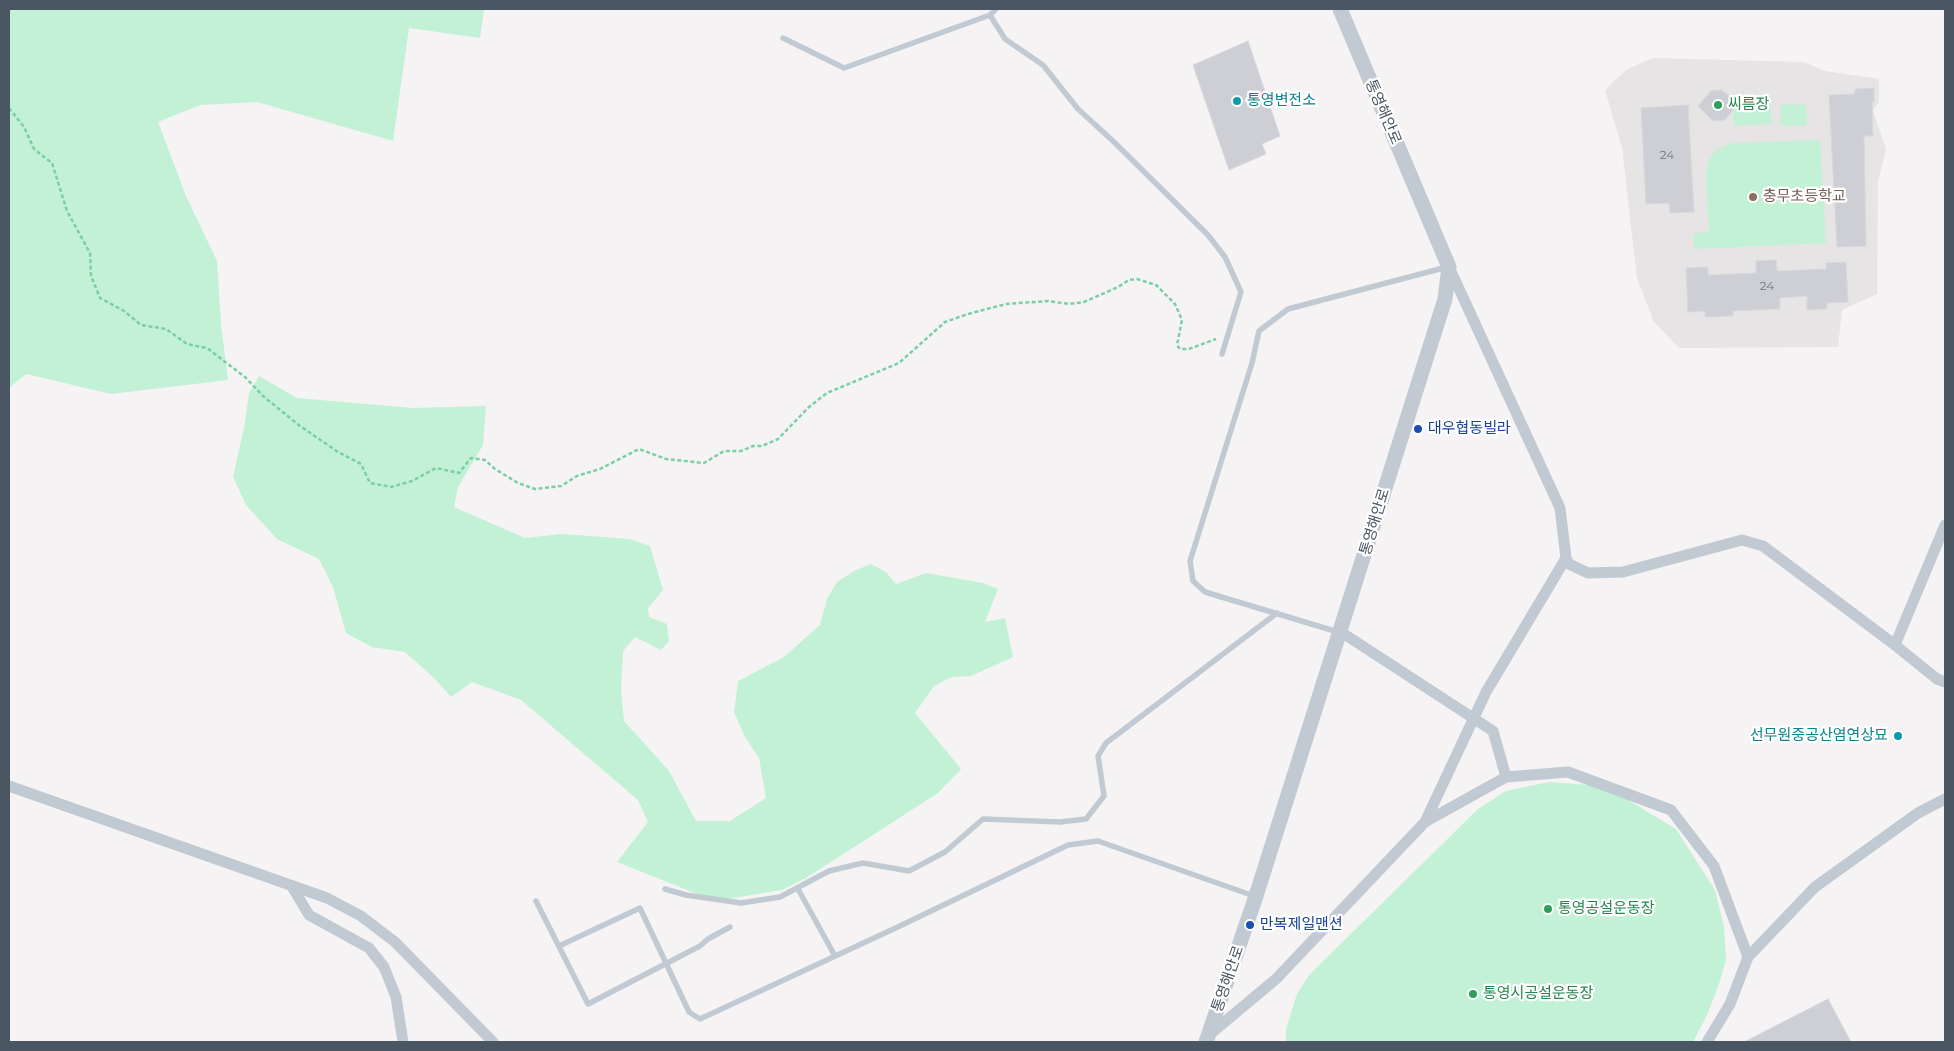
<!DOCTYPE html>
<meta charset="utf-8">
<style>
body{margin:0}
#map{position:relative;width:1954px;height:1051px;overflow:hidden;background:#f5f3f3;font-family:Montserrat,sans-serif}
canvas{display:block}
.frame{position:absolute;inset:0;border:10px solid #4a5661;pointer-events:none}
</style>
<div id="map">
<canvas width="1954" height="1051"></canvas>
<div class="frame"></div>
</div>
<script>
const context = document.querySelector('canvas').getContext('2d');
context.lineJoin = 'round';
function fill(path, color) { context.fillStyle = color; context.fill(path, 'evenodd'); }
const toPath = rows => new Path2D(rows.map(r => 'M' + r).join(''));
function trace(path, color, width, dash) { context.strokeStyle = color; context.lineWidth = width; context.lineCap = dash ? 'butt' : 'round'; context.setLineDash(dash || []); context.stroke(path); }
function drawText(font, color, halo, rows, align = 'center') {
  context.font = font + ' Montserrat,"Noto Sans KR",sans-serif'; context.lineWidth = 4.5; context.setLineDash([]); context.textBaseline = 'middle'; context.strokeStyle = halo; context.fillStyle = color; for (const [text, x, y, turn = 0] of rows) {
    context.save(); context.translate(x, y); context.rotate((+turn || 0) * Math.PI / 180); context.textAlign = isNaN(turn) ? turn : align; if (halo) context.strokeText(text, 0, 0); context.fillText(text, 0, 0); context.restore();
  }
}
fill(toPath([
 [1653,58,1804,62,1825,71,1879,79,1879,102,1873,110,1886,149,1878,182,1877,294,1842,310,1838,347,1679,348,1654,322,1637,278,1622,148,1605,90,1626,70]
]), '#e6e4e5');
fill(toPath([
 [9,9,484,9,480,38,409,28,393,141,257,102,200,105,158,122,186,196,217,261,221,324,228,380,111,394,26,374,9,388],
 [1770,103,1772,124,1734,126,1733,105],
 [1806,104,1807,125,1781,126,1780,105],
 [1820,140,1826,243,1694,249,1693,234,1709,231,1706,175,1709,160,1716,150,1731,143],
 [259,376,297,398,413,408,486,406,483,445,458,487,454,507,525,538,561,534,630,539,650,546,663,590,648,608,649,617,667,624,669,641,661,650,635,637,623,651,621,690,624,721,669,771,696,821,730,821,766,798,759,758,745,737,734,712,738,681,784,657,820,625,827,599,837,582,854,571,871,564,886,572,896,584,926,573,983,583,998,589,985,622,1005,618,1013,657,971,676,952,677,934,686,915,713,961,769,938,793,806,878,782,890,715,901,617,862,648,822,638,800,521,700,472,682,451,697,434,678,405,652,372,647,346,633,333,587,319,559,277,539,246,505,233,477,245,423,249,393],
 [1549,782,1589,785,1618,794,1676,829,1715,890,1724,927,1726,960,1718,987,1707,1015,1693,1042,1286,1042,1286,1029,1297,994,1309,975,1478,809,1506,791]
]), '#c3f1d5');
const building = toPath([
 [1248,41,1280,136,1262,144,1266,154,1229,170,1193,65,1248,41],
 [1874,88,1874,102,1872,102,1873,136,1864,136,1866,246,1837,247,1829,95,1855,94,1855,89,1874,88],
 [1721,90,1731,97,1733,110,1725,120,1713,121,1698,106,1711,91,1721,90],
 [1688,105,1694,212,1670,213,1669,203,1646,204,1641,108,1688,105],
 [1776,260,1777,271,1826,269,1826,263,1846,262,1848,302,1827,303,1827,309,1807,310,1807,296,1780,298,1780,309,1733,311,1733,316,1705,317,1705,311,1688,312,1686,268,1708,267,1708,275,1756,273,1756,261,1776,260],
 [1828,999,1851,1042,1744,1042,1828,999]
]);
fill(building, '#cdcfd5');
trace(building, '#d7d9de', 1);
trace(toPath([
 [9,108,24,127,34,149,52,163,67,211,90,253,91,276,100,298,124,311,141,325,166,329,187,344,207,348,245,377,263,396,300,426,338,452,361,464,370,483,391,487,412,481,436,468,459,473,471,458,485,460,495,469,518,483,535,489,561,486,577,476,600,469,639,449,666,459,704,463,724,451,741,451,753,446,762,446,778,439,809,407,827,393,899,363,945,322,968,314,1006,304,1048,301,1069,304,1084,302,1118,287,1129,280,1137,279,1156,285,1175,304,1182,320,1177,345,1180,349,1189,349,1216,339]
]), '#7ad0a6', 2.5, [4, 2.5]);
trace(toPath([
 [990,15,1005,39,1043,65,1078,109,1114,142,1208,235,1225,257,1241,292,1222,354],
 [783,38,844,68,990,15,996,9],
 [1338,632,1205,592,1193,581,1190,561,1252,363,1259,331,1288,309,1447,267],
 [665,889,686,895,741,903,780,897,829,871,863,863,909,871,945,852,983,819,1060,822,1086,819,1104,796,1098,756,1106,743,1277,613],
 [798,889,835,956],
 [536,901,588,1004,700,946,708,939,730,927],
 [559,946,640,908,689,1012,700,1019,902,925,1068,845,1098,841,1254,896]
]), '#c1cad2', 5.5);
trace(toPath([
 [1449,267,1560,508,1566,558,1569,564,1588,573,1623,572,1742,540,1763,546,1895,645,1937,679,1945,682],
 [1341,632,1493,731,1506,777],
 [1895,645,1945,525],
 [9,786,327,898,361,916,395,942,493,1042],
 [1425,822,1506,777,1568,772,1671,810,1714,866,1748,957],
 [291,885,309,915,369,948,384,967,396,997,403,1042],
 [1209,1035,1276,979,1425,822,1486,692,1566,558],
 [1707,1042,1730,1004,1748,957,1815,887,1918,813,1945,799]
]), '#c1cad2', 11);
trace(toPath([
 [1206,1042,1256,896,1445,299,1449,267,1340,9]
]), '#c1cad2', 15);
for (const [x, y, r, color] of [
 [1237,101,5,"#0f9aa8"],
 [1718,105,5,"#2e9e5b"],
 [1753,197,5,"#8d6e63"],
 [1418,429,5,"#1a4fb4"],
 [1898,736,5,"#0f9aa8"],
 [1548,909,5,"#2e9e5b"],
 [1250,925,5,"#1a4fb4"],
 [1473,994,5,"#2e9e5b"]
]) { const dot = new Path2D(); dot.arc(x, y, r, 0, 2 * Math.PI); context.fillStyle = color; context.fill(dot); trace(dot, '#fff', 2); }
drawText('12px', '#6b747e', null, [
 ["24",1667,155],
 ["24",1767,286]
]);
drawText('15px', '#0d838f', '#fff', [
 ["통영변전소",1247,101],
 ["선무원중공산염연상묘",1888,736,"right"]
], 'left');
drawText('15px', '#27864d', '#fff', [
 ["씨름장",1728,105],
 ["통영공설운동장",1558,909],
 ["통영시공설운동장",1483,994]
], 'left');
drawText('15px', '#4a5661', '#fff', [
 ["통영해안로",1383,112,67],
 ["통영해안로",1375,522,-73],
 ["통영해안로",1228,979,-71]
]);
drawText('15px', '#785e54', '#fff', [
 ["충무초등학교",1763,197]
], 'left');
drawText('15px', '#164399', '#fff', [
 ["대우협동빌라",1428,429],
 ["만복제일맨션",1260,925]
], 'left');
</script>
